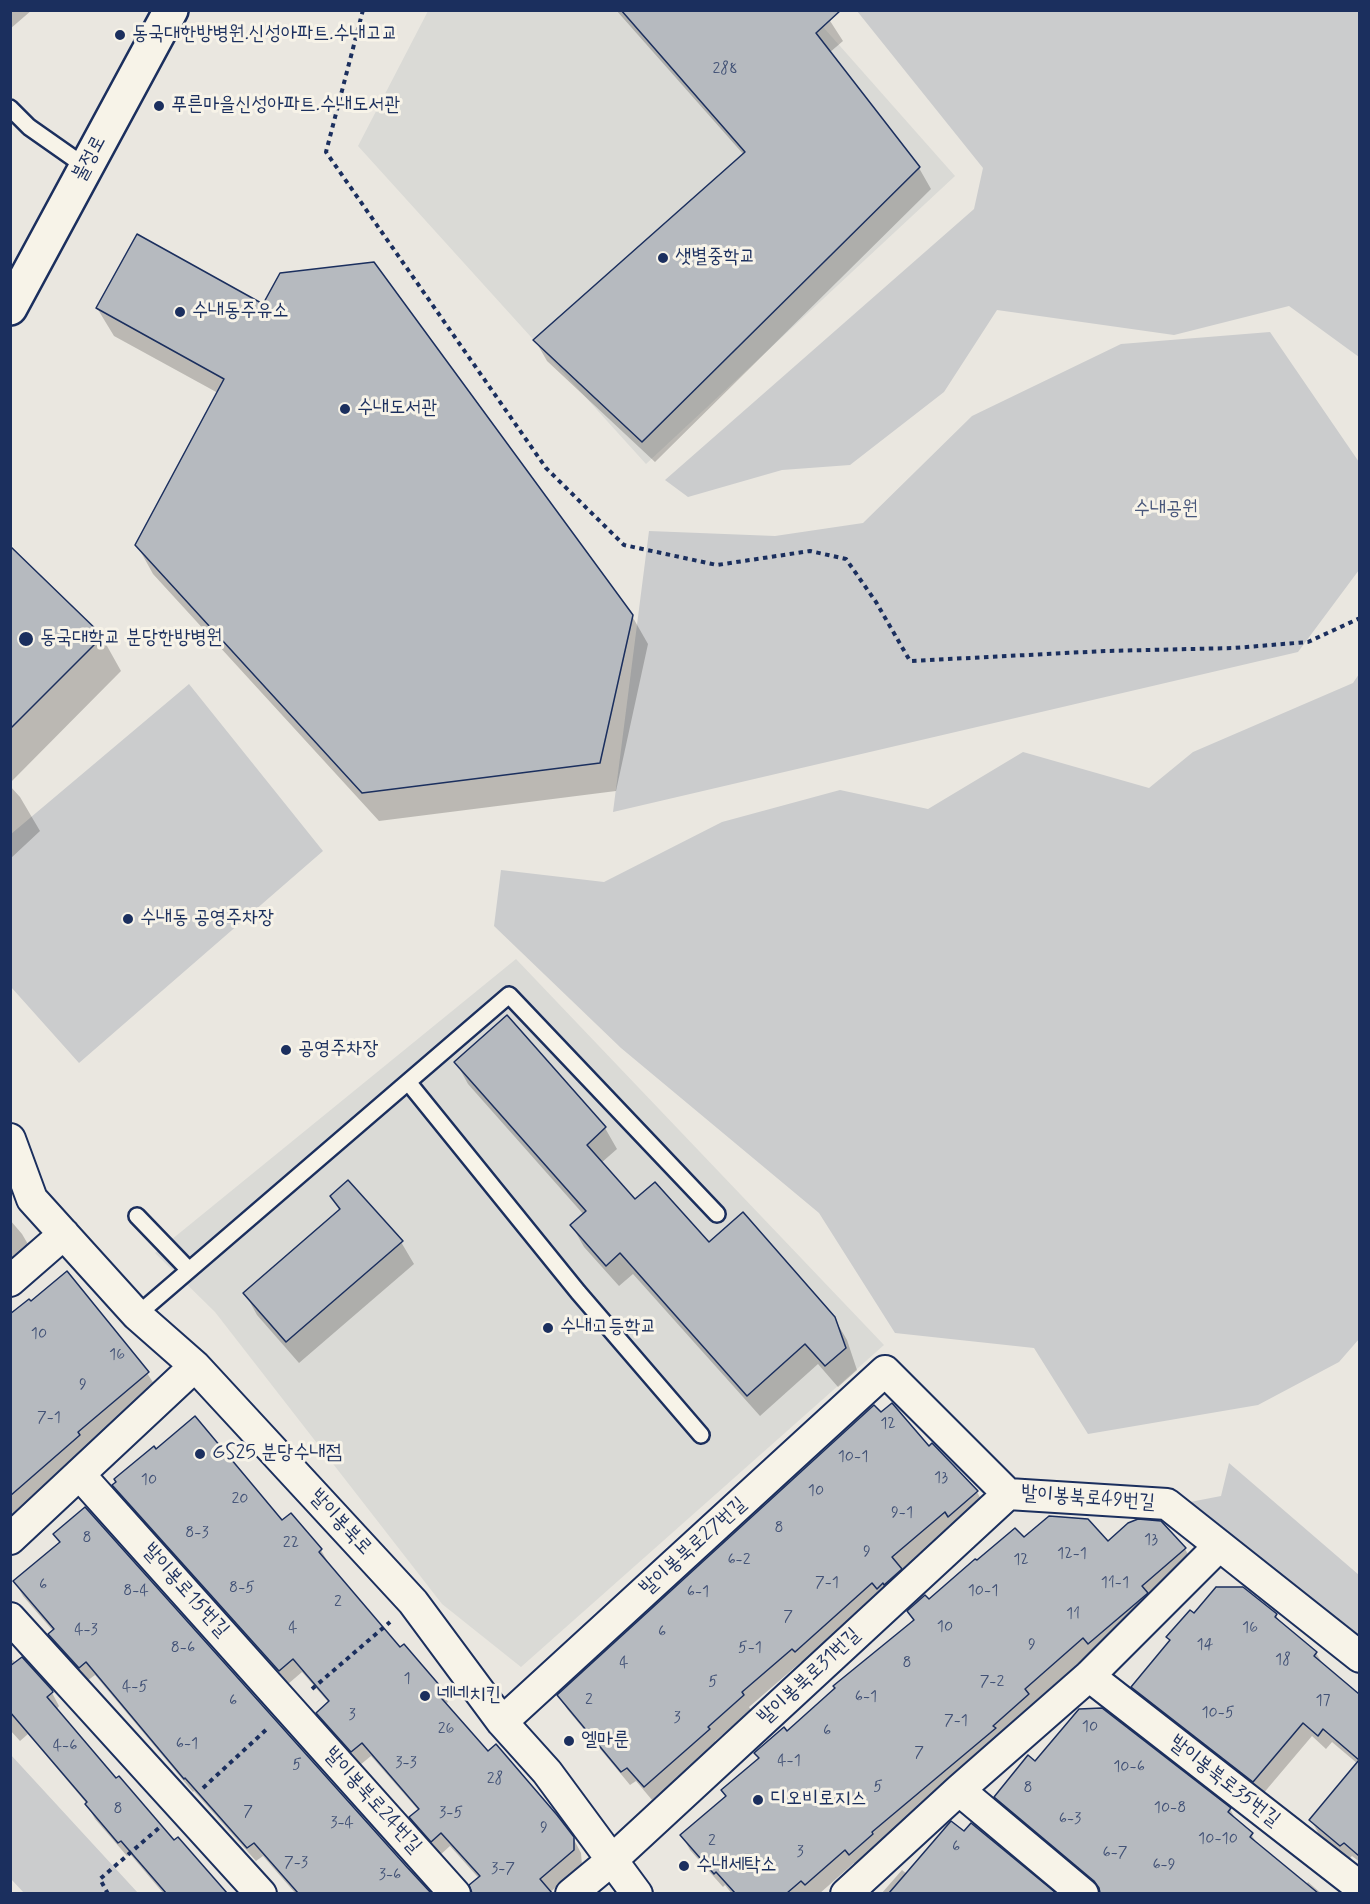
<!DOCTYPE html>
<meta charset="utf-8">
<style>
body{margin:0}
#map{position:relative;width:1370px;height:1904px;overflow:hidden;background:#eae7e0;font-family:Mynerve,sans-serif}
canvas{display:block}
.frame{position:absolute;inset:0;border:12px solid #1b2f5e;pointer-events:none}
</style>
<div id="map">
<canvas width="1370" height="1904"></canvas>
<div class="frame"></div>
</div>
<script>
const context = document.querySelector('canvas').getContext('2d');
context.lineJoin = 'round';
function fill(path, color) { context.fillStyle = color; context.fill(path, 'evenodd'); }
const toPath = rows => new Path2D(rows.map(r => 'M' + r).join(''));
function trace(path, color, width, dash) { context.strokeStyle = color; context.lineWidth = width; context.lineCap = dash ? 'butt' : 'round'; context.setLineDash(dash || []); context.stroke(path); }
function drawText(font, color, halo, rows, align = 'center') {
  context.font = font + ' Mynerve,"Poor Story",sans-serif'; context.lineWidth = 6; context.setLineDash([]); context.textBaseline = 'middle'; context.strokeStyle = halo; context.fillStyle = color; for (const [text, x, y, turn = 0] of rows) {
    context.save(); context.translate(x, y); context.rotate((+turn || 0) * Math.PI / 180); context.textAlign = isNaN(turn) ? turn : align; if (halo) context.strokeText(text, 0, 0); context.fillText(text, 0, 0); context.restore();
  }
}
fill(toPath([
 [428,11,809,11,955,176,646,464,358,146],
 [516,959,884,1345,521,1667,442,1604,215,1312,155,1253]
]), '#dadad6');
fill(toPath([
 [857,11,1359,11,1359,357,1289,306,1174,335,997,310,944,392,850,465,782,470,688,497,665,480,974,209,983,168],
 [1270,332,1359,462,1359,570,1298,652,613,812,649,531,775,536,863,523,972,416,1121,344],
 [1359,674,1359,1339,1339,1362,1258,1405,1088,1434,1034,1348,895,1333,819,1213,621,1048,494,926,501,870,604,882,722,822,840,790,928,809,1023,752,1149,788,1193,752,1353,683],
 [189,684,323,851,79,1063,11,987,11,834],
 [1229,1463,1359,1575,1359,1647,1185,1503,1221,1496],
 [10,1755,11,1755,138,1893,24,1893,11,1879]
]), '#cbcccd');
fill(toPath([
 [10,10,32,10,10,29],
 [616,10,823,10,843,41,829,53,919,168,931,189,655,462,547,361,535,340,744,155],
 [138,236,632,616,648,644,616,791,379,821,153,574,137,545,218,393,114,336,97,308],
 [10,548,102,637,121,671,10,783],
 [10,786,20,797,40,831,10,859],
 [506,1017,605,1128,617,1149,601,1163,635,1201,834,1318,847,1340,857,1370,838,1387,818,1364,760,1416,633,1274,619,1286,584,1247,572,1226,584,1215,468,1084,456,1062],
 [332,1197,401,1242,414,1264,299,1363,257,1315,245,1293,340,1211],
 [10,1220,22,1234,32,1251,10,1270],
 [10,1316,147,1373,158,1390,10,1522],
 [929,1448,977,1492,985,1506,954,1525,901,1570,909,1583,804,1665,801,1662,749,1707,751,1710,715,1741,717,1744,652,1800,636,1781,630,1785,567,1709,559,1695],
 [114,1485,282,1522,321,1550,329,1564,400,1650,440,1688,448,1702,445,1705,488,1753,573,1838,581,1853,582,1865,548,1894,493,1894,450,1846,440,1855,419,1831,411,1817,419,1811,371,1756,360,1765,326,1727,318,1713,329,1703,302,1672,288,1684,122,1499],
 [85,1509,429,1894,296,1894,263,1856,256,1861,194,1791,193,1792,95,1675,87,1681,58,1649,50,1635,54,1632,23,1596,15,1582,60,1543,55,1534],
 [1160,1522,1185,1549,1193,1563,1097,1657,1092,1651,1033,1703,1036,1709,858,1868,854,1863,819,1894,732,1894,725,1885,723,1887,690,1850,682,1836,727,1797,723,1790,759,1759,756,1753,787,1733,914,1621,908,1611,929,1602,977,1563,1023,1539,1107,1543],
 [1194,1615,1276,1615,1281,1624,1316,1653,1324,1666,1360,1696,1360,1862,1352,1856,1349,1859,1319,1834,1311,1820,1358,1764,1332,1742,1326,1749,1312,1736,1262,1795,1141,1701,1133,1687,1171,1642,1168,1637],
 [10,1658,51,1691,59,1706,56,1710,195,1872,169,1894,164,1894,130,1854,127,1856,95,1819,87,1804,28,1734,20,1741,10,1730],
 [1035,1763,1230,1809,1237,1822,1251,1834,1258,1845,1306,1885,1308,1882,1322,1894,1101,1894,1004,1811,996,1797],
 [972,1825,1053,1894,881,1894,902,1870,907,1874,964,1834]
]), '#0003');
const building = toPath([
 [621,10,841,10,816,33,920,167,642,442,533,340,745,152,621,10],
 [137,234,263,304,280,273,374,262,633,615,600,763,362,793,135,545,224,379,96,308,137,234],
 [10,546,103,636,10,729,10,546],
 [507,1015,606,1127,587,1145,635,1199,655,1182,709,1242,743,1212,835,1317,846,1348,825,1366,805,1344,747,1396,620,1253,606,1266,570,1225,586,1211,454,1062,507,1015],
 [348,1180,403,1241,286,1342,243,1293,340,1209,330,1196,348,1180],
 [67,1271,149,1372,78,1432,80,1435,10,1496,10,1314,29,1299,31,1301,67,1271],
 [892,1403,929,1446,932,1443,978,1491,948,1517,945,1512,892,1557,902,1569,884,1585,883,1583,877,1589,872,1583,795,1652,792,1649,742,1692,744,1695,708,1727,710,1729,644,1787,627,1768,621,1772,557,1695,874,1405,881,1412,892,1403],
 [195,1416,282,1520,291,1513,322,1549,319,1552,400,1647,404,1644,441,1687,436,1692,488,1751,496,1744,557,1815,574,1837,574,1850,540,1879,552,1893,472,1893,469,1885,480,1876,441,1833,431,1842,409,1817,419,1809,362,1743,351,1752,316,1713,329,1701,293,1659,279,1671,112,1485,116,1482,114,1479,154,1446,156,1449,195,1416],
 [85,1507,406,1866,431,1893,298,1893,254,1843,247,1848,185,1778,184,1779,86,1662,79,1668,48,1634,54,1629,13,1581,60,1542,53,1534,85,1507],
 [1049,1516,1088,1519,1108,1541,1128,1523,1138,1519,1161,1521,1186,1548,1142,1586,1148,1593,1088,1644,1083,1638,1025,1689,1029,1694,993,1726,996,1728,872,1832,873,1834,849,1855,845,1850,805,1885,801,1881,787,1893,735,1893,716,1872,714,1874,680,1835,726,1796,721,1790,759,1758,754,1753,784,1727,787,1731,835,1688,833,1686,914,1620,907,1611,925,1595,929,1599,975,1559,977,1560,1015,1528,1024,1537,1049,1516],
 [1216,1587,1243,1587,1277,1614,1275,1617,1317,1652,1314,1656,1359,1694,1359,1760,1323,1729,1318,1736,1303,1723,1253,1782,1131,1687,1170,1640,1166,1637,1190,1610,1194,1613,1216,1587],
 [22,1657,52,1690,53,1692,47,1697,116,1778,119,1776,174,1840,178,1837,227,1893,166,1893,121,1841,118,1843,85,1804,87,1802,10,1712,10,1666,22,1657],
 [1102,1708,1231,1808,1228,1812,1253,1833,1250,1837,1318,1893,1100,1893,1099,1888,1094,1881,994,1797,1028,1755,1035,1761,1079,1709,1102,1708],
 [1359,1760,1359,1856,1344,1843,1340,1846,1309,1820,1359,1760],
 [951,1821,964,1831,971,1823,1056,1893,889,1893,951,1821]
]);
fill(building, '#b6babf');
trace(building, '#1b2f5e', 1.5);
const service = toPath([
 [10,108,29,127,86,167],
 [408,1082,578,1292,701,1435],
 [137,1216,189,1270],
 [137,1315,509,995,717,1214]
]);
const minor = toPath([
 [10,1139,32,1199,137,1315,195,1366,413,1602,502,1722,547,1772,637,1894],
 [10,1281,64,1234],
 [80,1475,455,1894],
 [10,1539,195,1366],
 [10,1618,261,1894],
 [1089,1676,1360,1887],
 [502,1722,885,1371,1008,1494,1167,1504,1360,1657],
 [959,1790,1083,1894],
 [571,1894,612,1860,1008,1494],
 [846,1894,959,1790,1089,1676,1219,1546]
]);
const secondary = toPath([
 [10,308,171,10]
]);
trace(service, '#1b2f5e', 20);
trace(minor, '#1b2f5e', 34);
trace(secondary, '#1b2f5e', 38);
trace(toPath([
 [363,10,326,152,546,468,624,545,717,565,810,551,846,559,876,602,910,661,1105,651,1234,648,1308,642,1360,618],
 [312,1689,390,1622],
 [203,1788,268,1728],
 [108,1894,100,1879,160,1827]
]), '#1b2f5e', 4, [4.5, 4.5]);
trace(service, '#f7f3e8', 15);
trace(minor, '#f7f3e8', 30);
trace(secondary, '#f7f3e8', 33);
for (const [x, y, r, color] of [
 [120,35,6,"#1b2f5e"],
 [159,106,6,"#1b2f5e"],
 [663,258,6,"#1b2f5e"],
 [180,312,6,"#1b2f5e"],
 [345,409,6,"#1b2f5e"],
 [26,639,8,"#1b2f5e"],
 [128,919,6,"#1b2f5e"],
 [286,1050,6,"#1b2f5e"],
 [548,1328,6,"#1b2f5e"],
 [200,1454,6,"#1b2f5e"],
 [425,1696,6,"#1b2f5e"],
 [569,1741,6,"#1b2f5e"],
 [758,1800,6,"#1b2f5e"],
 [684,1866,6,"#1b2f5e"]
]) { const dot = new Path2D(); dot.arc(x, y, r, 0, 2 * Math.PI); context.fillStyle = color; context.fill(dot); trace(dot, '#f7f3e8', 2); }
drawText('16px', '#425276', null, [
 ["288",725,70],
 ["10",39,1335],
 ["16",117,1356],
 ["9",83,1386],
 ["7-1",49,1419],
 ["12",888,1425],
 ["10-1",853,1458],
 ["13",941,1479],
 ["10",149,1481],
 ["10",816,1492],
 ["20",240,1500],
 ["9-1",902,1514],
 ["8",779,1529],
 ["8-3",197,1534],
 ["8",87,1539],
 ["13",1151,1541],
 ["22",291,1544],
 ["9",867,1553],
 ["12-1",1072,1555],
 ["6-2",739,1561],
 ["12",1021,1561],
 ["7-1",827,1584],
 ["11-1",1115,1584],
 ["6",43,1586],
 ["8-5",242,1589],
 ["8-4",136,1592],
 ["10-1",983,1592],
 ["6-1",698,1593],
 ["2",338,1603],
 ["11",1073,1615],
 ["7",788,1618],
 ["10",945,1628],
 ["4",293,1629],
 ["16",1250,1629],
 ["4-3",86,1631],
 ["6",662,1633],
 ["9",1032,1646],
 ["14",1205,1646],
 ["8-6",183,1649],
 ["5-1",750,1649],
 ["18",1283,1661],
 ["4",624,1664],
 ["8",907,1664],
 ["1",407,1680],
 ["5",713,1683],
 ["7-2",992,1683],
 ["4-5",135,1688],
 ["6-1",866,1698],
 ["2",589,1701],
 ["6",233,1702],
 ["17",1323,1702],
 ["10-5",1218,1714],
 ["3",352,1716],
 ["3",677,1719],
 ["7-1",956,1722],
 ["10",1090,1728],
 ["26",446,1730],
 ["6",827,1732],
 ["6-1",187,1745],
 ["4-6",65,1747],
 ["7",919,1754],
 ["4-1",789,1762],
 ["3-3",406,1764],
 ["5",297,1766],
 ["10-6",1129,1768],
 ["28",495,1780],
 ["5",878,1788],
 ["8",1028,1789],
 ["10-8",1170,1809],
 ["8",118,1810],
 ["7",248,1813],
 ["3-5",451,1814],
 ["6-3",1070,1820],
 ["3-4",342,1824],
 ["9",544,1829],
 ["10-10",1218,1840],
 ["2",712,1842],
 ["6",956,1848],
 ["3",800,1853],
 ["6-7",1115,1854],
 ["7-3",296,1864],
 ["6-9",1164,1866],
 ["3-7",503,1870],
 ["3-6",390,1876]
]);
drawText('20px', '#1b2f5e', '#f7f3e8', [
 ["동국대한방병원.신성아파트.수내고교",132,35],
 ["푸른마을신성아파트.수내도서관",171,106],
 ["샛별중학교",675,258],
 ["수내동주유소",192,312],
 ["수내도서관",357,409],
 ["동국대학교 분당한방병원",40,639],
 ["수내동 공영주차장",140,919],
 ["공영주차장",298,1050],
 ["수내고등학교",560,1328],
 ["GS25 분당수내점",212,1454],
 ["네네치킨",437,1696],
 ["엘마룬",581,1741],
 ["디오비로지스",770,1800],
 ["수내세탁소",696,1866]
], 'left');
drawText('20px', '#1b2f5e', '#f7f3e8', [
 ["불정로",90,159,-62],
 ["발이봉북로49번길",1088,1499,4],
 ["발이봉북로",340,1523,47],
 ["발이봉북로27번길",694,1547,-42],
 ["발이봉로15번길",185,1591,48],
 ["발이봉북로31번길",810,1677,-43],
 ["발이봉북로35번길",1224,1782,38],
 ["발이봉북로24번길",372,1801,48]
]);
drawText('20px', '#47567a', '#f7f3e8', [
 ["수내공원",1166,510]
]);
</script>
